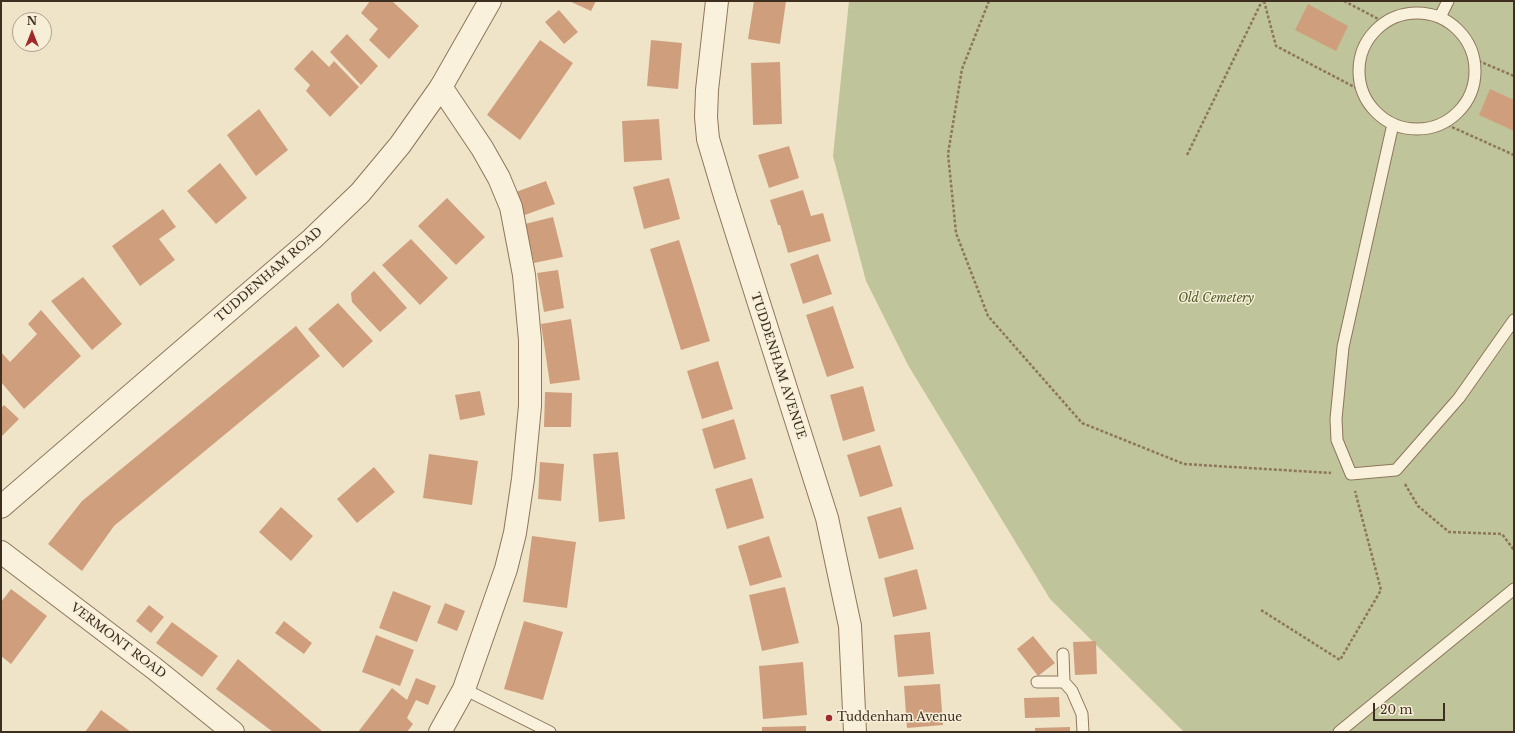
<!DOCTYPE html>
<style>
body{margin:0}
#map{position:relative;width:1515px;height:733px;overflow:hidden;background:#f0e4c8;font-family:"Libre Baskerville",serif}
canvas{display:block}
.frame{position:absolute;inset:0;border:2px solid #3d2e20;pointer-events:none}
.north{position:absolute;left:12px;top:12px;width:40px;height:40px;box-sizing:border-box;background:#f7eed8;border:1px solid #ada18e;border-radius:50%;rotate:0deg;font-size:11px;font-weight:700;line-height:16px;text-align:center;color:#3d2e20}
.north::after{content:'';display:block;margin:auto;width:14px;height:18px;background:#9e2a2b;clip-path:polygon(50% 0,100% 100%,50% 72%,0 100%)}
.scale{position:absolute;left:1373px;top:703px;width:72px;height:18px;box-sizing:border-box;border:2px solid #3d2e20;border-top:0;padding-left:5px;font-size:12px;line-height:14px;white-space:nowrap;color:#3d2e20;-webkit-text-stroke:3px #f7eed8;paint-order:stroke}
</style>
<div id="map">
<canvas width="1515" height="733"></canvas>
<div class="frame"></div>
<div class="north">N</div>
<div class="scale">20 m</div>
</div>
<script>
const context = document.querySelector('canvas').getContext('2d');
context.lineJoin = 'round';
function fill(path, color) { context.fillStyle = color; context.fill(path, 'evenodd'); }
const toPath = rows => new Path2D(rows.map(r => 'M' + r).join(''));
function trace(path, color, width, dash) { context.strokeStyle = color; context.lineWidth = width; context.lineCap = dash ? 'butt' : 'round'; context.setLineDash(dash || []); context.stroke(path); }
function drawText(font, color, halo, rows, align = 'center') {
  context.font = font + ' "Libre Baskerville",serif'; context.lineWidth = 3; context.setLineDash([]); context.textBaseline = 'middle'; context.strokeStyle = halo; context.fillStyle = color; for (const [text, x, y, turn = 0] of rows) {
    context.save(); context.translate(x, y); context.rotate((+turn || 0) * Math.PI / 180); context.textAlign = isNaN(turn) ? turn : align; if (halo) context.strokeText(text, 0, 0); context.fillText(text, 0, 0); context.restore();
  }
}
fill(toPath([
 [849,1,1514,1,1514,732,1184,732,1050,599,908,365,866,281,833,156]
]), '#bfc49a');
fill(toPath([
 [370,1,392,1,419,26,389,59,369,40,378,29,361,13],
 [569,1,596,1,591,11],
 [754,1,786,1,780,44,748,39],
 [1308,4,1348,26,1336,51,1295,30],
 [559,10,578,32,564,44,545,22],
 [347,34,378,66,361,85,330,52],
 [540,40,573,63,520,140,487,115],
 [651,40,682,43,678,89,647,86],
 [312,50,329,67,334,61,359,87,330,117,306,91,310,85,294,69],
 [780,62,782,124,753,125,751,63],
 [1490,89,1514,100,1514,131,1479,115],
 [259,109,288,150,256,176,227,135],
 [659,119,662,160,624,162,622,121],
 [789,146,799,178,769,188,758,155],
 [220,163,247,198,216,224,187,191],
 [669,178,680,219,644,229,633,187],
 [546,181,555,204,522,216,513,193],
 [803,190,811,216,823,213,831,241,788,253,780,225,778,225,770,200],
 [447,198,485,237,456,265,418,226],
 [163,209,176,227,159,239,175,260,140,286,112,246],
 [553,217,563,257,534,263,525,224],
 [411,239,448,278,420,305,382,265],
 [679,240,710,341,681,350,650,249],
 [818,254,832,294,803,304,790,264],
 [558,270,564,308,544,312,537,273],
 [374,271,407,308,380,332,352,302,351,293],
 [83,277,122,324,92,350,51,301],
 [338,303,373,341,343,368,308,329],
 [833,306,854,368,827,377,806,315],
 [41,310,81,356,24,409,1,382,1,352,10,362,37,334,28,324],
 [571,319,580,380,550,384,541,324],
 [296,326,320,356,114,526,82,571,48,544,82,501],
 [718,361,733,409,702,419,687,371],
 [863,386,875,431,843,441,830,395],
 [480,391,485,415,460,420,455,395],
 [545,392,572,393,571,427,544,427],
 [4,405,19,419,1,437,1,408],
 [734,419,746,459,714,469,702,429],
 [880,445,893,486,860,497,847,455],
 [618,452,625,519,599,522,593,454],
 [429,454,478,461,472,505,423,498],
 [540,462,564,464,561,501,538,499],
 [374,467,395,492,357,523,337,499],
 [752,478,764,518,727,529,715,489],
 [281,507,313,536,291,561,259,532],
 [901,507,914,549,879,559,867,517],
 [532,536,576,542,567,608,523,602],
 [769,536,782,577,750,586,738,546],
 [917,569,927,609,893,617,884,578],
 [785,587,799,643,762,651,749,595],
 [11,589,47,616,11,664,1,656,1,602],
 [393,591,431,606,417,642,379,628],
 [445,603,465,611,457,631,437,623],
 [149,605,164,617,151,633,136,621],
 [284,621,312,643,304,654,275,633],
 [524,621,563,632,543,700,504,689],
 [172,622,218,656,202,677,156,643],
 [930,632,934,674,898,677,894,635],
 [376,635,414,650,400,686,362,672],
 [1033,636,1055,663,1038,676,1017,649],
 [1096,641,1097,674,1075,675,1073,642],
 [238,659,322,731,321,732,273,732,216,689],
 [803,662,807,715,763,719,759,666],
 [416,678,436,686,428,705,416,700,407,718,413,724,407,732,358,732,392,688,407,700],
 [940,684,943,725,907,728,904,686],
 [1059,697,1060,717,1025,718,1024,698],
 [101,710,131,732,85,732],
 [806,726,806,732,762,732,762,727],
 [1070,727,1070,732,1035,732,1035,728]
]), '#cf9f7d');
const service = toPath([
 '1359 71a58 58 0 1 1 116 0a58 58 0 1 1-116 0Z',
 [1440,17,1448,1],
 [1393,124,1343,347,1336,419,1337,440,1351,474,1396,470,1459,398,1514,320],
 [1037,682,1064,682,1063,654],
 [1064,682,1072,691,1082,714,1083,732],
 [464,689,550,732],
 [1339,732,1514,589]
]);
const minor = toPath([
 [717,1,707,90,706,117,708,139,725,196,827,518,850,626,855,732],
 [1,552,155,669,233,732],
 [440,732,464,689,506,569,515,533,523,479,530,406,530,340,524,275,511,207,499,178,482,148,441,87]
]);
const tertiary = toPath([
 [1,507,312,239,360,193,400,145,441,87,490,1]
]);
trace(service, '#8d765c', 13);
trace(minor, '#8d765c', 24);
trace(tertiary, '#8d765c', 24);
trace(toPath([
 [989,1,962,69,948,154,956,233,988,316,1082,423,1184,464,1331,473],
 [1264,1,1276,46,1362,91],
 [1344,1,1384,22],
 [1474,59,1514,76],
 [1443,123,1514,155],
 [1187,155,1262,1],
 [1405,484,1418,506,1449,532,1502,534,1514,550],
 [1261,610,1340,660,1381,590,1355,491]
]), '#8d765c', 2.5, [3, 2]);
trace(service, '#faf1dc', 11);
trace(minor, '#faf1dc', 22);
trace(tertiary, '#faf1dc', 22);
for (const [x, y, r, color] of [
 [829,718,4,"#9e2a2b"]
]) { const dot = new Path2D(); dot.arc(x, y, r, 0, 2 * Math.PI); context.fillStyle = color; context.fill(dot); trace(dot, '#f7eed8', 1.5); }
drawText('12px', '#3d2e20', '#f7eed8', [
 ["TUDDENHAM ROAD",269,275,-41],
 ["TUDDENHAM AVENUE",778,366,72],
 ["VERMONT ROAD",118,641,37]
]);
drawText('italic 12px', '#4d5a26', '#f7eed8', [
 ["Old Cemetery",1216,299]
]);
drawText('12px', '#3d2e20', '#f7eed8', [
 ["Tuddenham Avenue",837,718]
], 'left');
</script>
